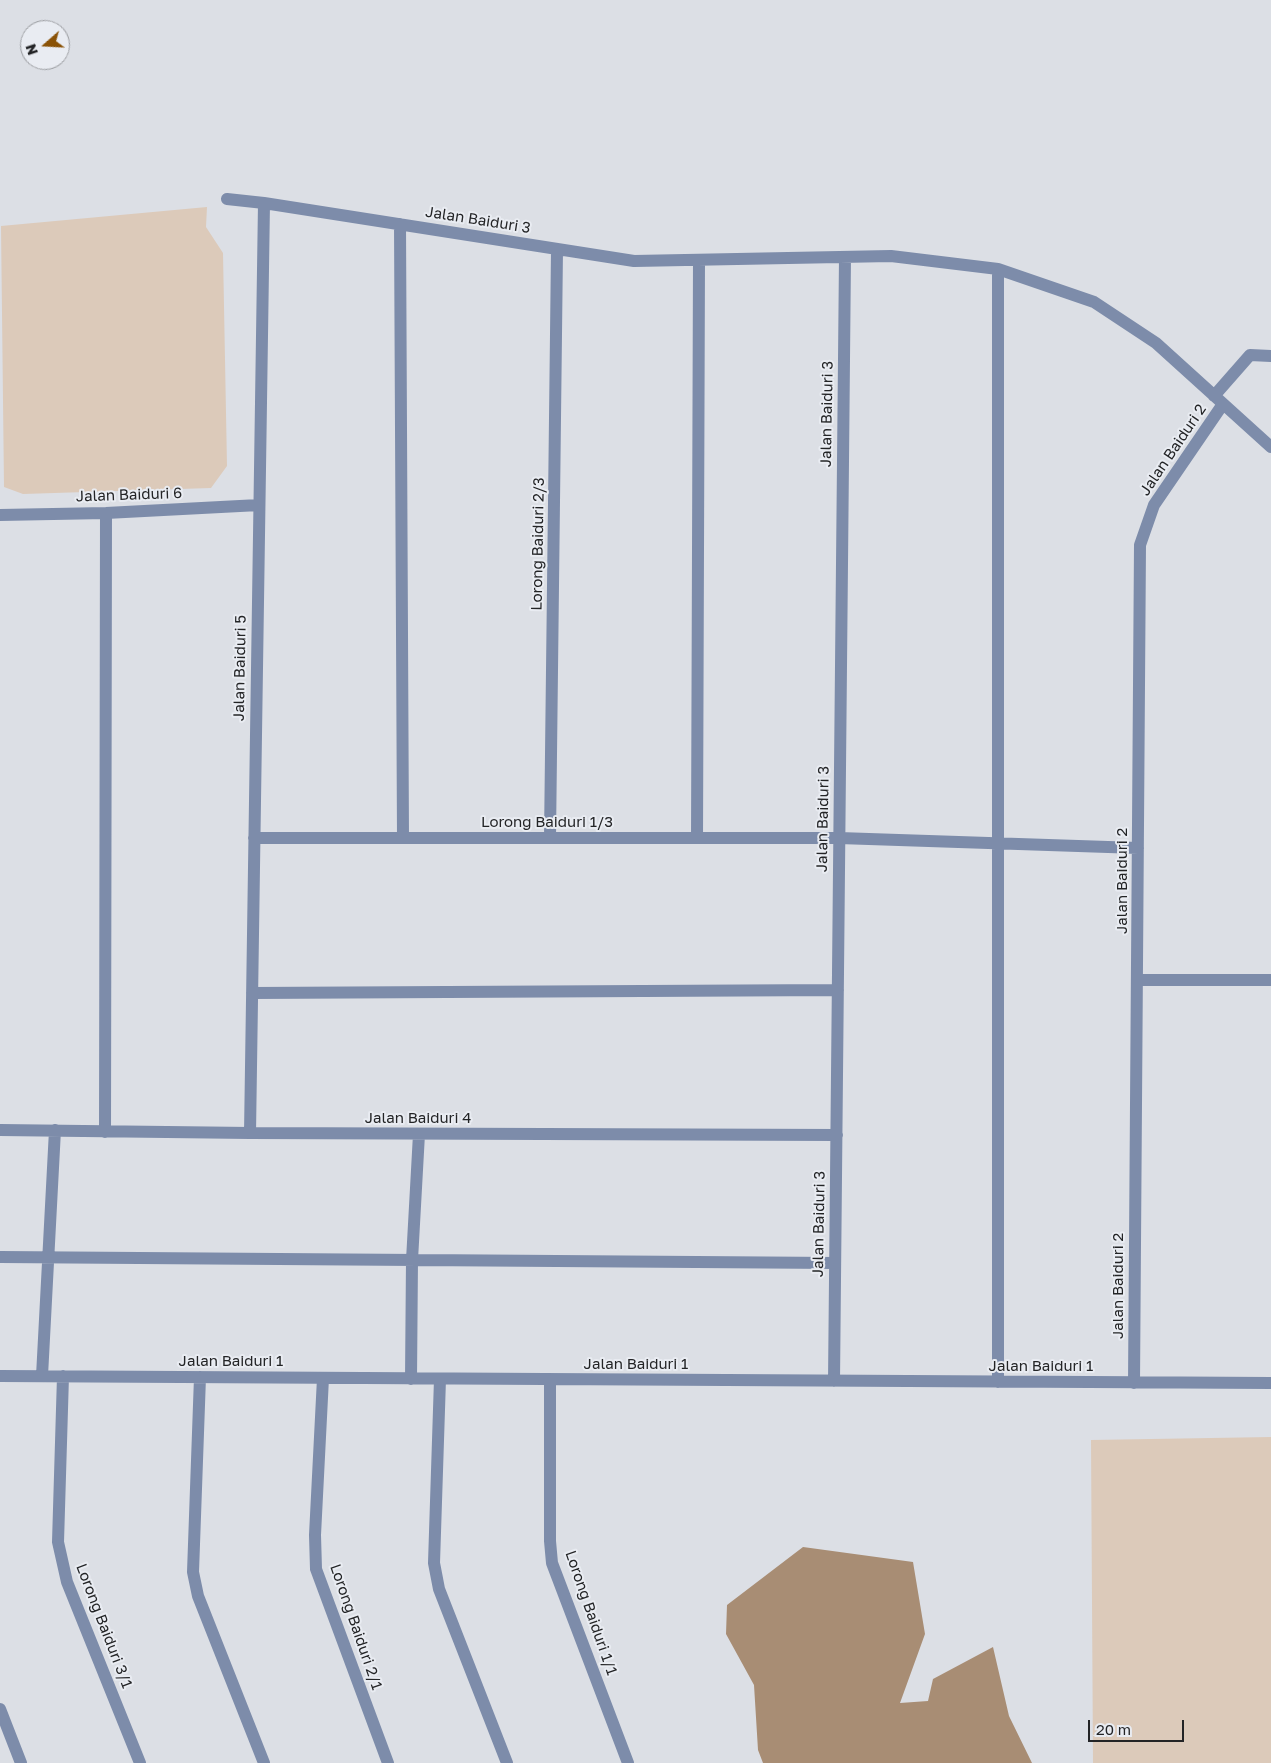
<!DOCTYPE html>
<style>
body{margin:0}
#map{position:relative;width:1271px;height:1763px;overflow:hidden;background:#dcdfe5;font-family:"Golos Text",sans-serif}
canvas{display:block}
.north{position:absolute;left:20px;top:20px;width:50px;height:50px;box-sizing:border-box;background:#e9ecf2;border:1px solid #9a9ca0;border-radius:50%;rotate:251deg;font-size:14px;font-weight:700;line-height:20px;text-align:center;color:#232426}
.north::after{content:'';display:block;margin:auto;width:18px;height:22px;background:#8a5206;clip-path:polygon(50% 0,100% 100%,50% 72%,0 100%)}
.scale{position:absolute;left:1088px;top:1720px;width:96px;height:22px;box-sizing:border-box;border:2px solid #232426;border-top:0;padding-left:6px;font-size:15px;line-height:18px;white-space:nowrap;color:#232426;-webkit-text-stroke:4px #e9ecf2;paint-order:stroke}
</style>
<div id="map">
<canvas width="1271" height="1763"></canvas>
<div class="north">N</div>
<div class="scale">20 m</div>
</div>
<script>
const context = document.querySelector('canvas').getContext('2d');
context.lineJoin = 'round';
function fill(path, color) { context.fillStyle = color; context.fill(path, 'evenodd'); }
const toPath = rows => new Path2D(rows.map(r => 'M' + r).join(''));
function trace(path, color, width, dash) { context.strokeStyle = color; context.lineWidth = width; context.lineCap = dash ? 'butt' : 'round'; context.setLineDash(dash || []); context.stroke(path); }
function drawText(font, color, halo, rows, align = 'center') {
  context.font = font + ' "Golos Text",sans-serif'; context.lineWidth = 4; context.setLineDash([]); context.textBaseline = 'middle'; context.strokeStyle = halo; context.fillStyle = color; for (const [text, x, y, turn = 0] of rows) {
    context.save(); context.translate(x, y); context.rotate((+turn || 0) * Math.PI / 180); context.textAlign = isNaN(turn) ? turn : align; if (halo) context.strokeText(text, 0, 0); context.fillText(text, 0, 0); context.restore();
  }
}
fill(toPath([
 [207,207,206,227,223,253,227,466,211,488,23,494,4,487,1,226],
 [1271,1437,1271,1763,1093,1763,1091,1440]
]), '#dccaba');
fill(toPath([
 [803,1547,913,1562,925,1634,900,1703,928,1701,933,1679,993,1647,1009,1716,1032,1763,763,1763,758,1750,754,1685,726,1634,727,1605]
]), '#a88d74');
trace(toPath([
 [227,199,264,203,634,261,891,256,998,269,1094,302,1156,343,1271,447],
 [400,224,403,838],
 [1214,396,1250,355,1271,356],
 [0,515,106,513,259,505],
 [254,838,839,838,1138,848],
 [550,838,557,250],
 [697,838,699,260],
 [1137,980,1271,980],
 [252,993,838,990],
 [0,1130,250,1133,837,1135],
 [105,1132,106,513],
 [250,1133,264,203],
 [0,1257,835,1263],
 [0,1376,1271,1383],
 [42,1376,55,1130],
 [63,1376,58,1542,67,1582,140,1763],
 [200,1377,193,1572,198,1596,264,1763],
 [323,1378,315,1535,316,1569,388,1763],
 [411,1379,412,1260,419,1134],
 [440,1379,434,1563,439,1589,507,1763],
 [550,1379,550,1541,552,1563,628,1763],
 [834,1381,845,257],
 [998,1382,998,269],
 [1134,1383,1140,545,1154,505,1223,404],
 [0,1709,21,1763]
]), '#7d8caa', 12);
drawText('15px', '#232426', '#e9ecf2', [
 ["Jalan Baiduri 3",478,220,9],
 ["Jalan Baiduri 3",827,414,-89],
 ["Jalan Baiduri 2",1173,450,-56],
 ["Jalan Baiduri 6",129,495,-2],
 ["Lorong Baiduri 2/3",538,544,-89],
 ["Jalan Baiduri 5",240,668,-89],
 ["Jalan Baiduri 3",823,819,-89],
 ["Lorong Baiduri 1/3",547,822],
 ["Jalan Baiduri 2",1122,881,-90],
 ["Jalan Baiduri 4",418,1118],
 ["Jalan Baiduri 3",819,1224,-89],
 ["Jalan Baiduri 2",1118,1286,-90],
 ["Jalan Baiduri 1",231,1361],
 ["Jalan Baiduri 1",636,1364],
 ["Jalan Baiduri 1",1041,1366],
 ["Lorong Baiduri 1/1",591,1613,71],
 ["Lorong Baiduri 3/1",104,1626,69],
 ["Lorong Baiduri 2/1",356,1627,71]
]);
</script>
